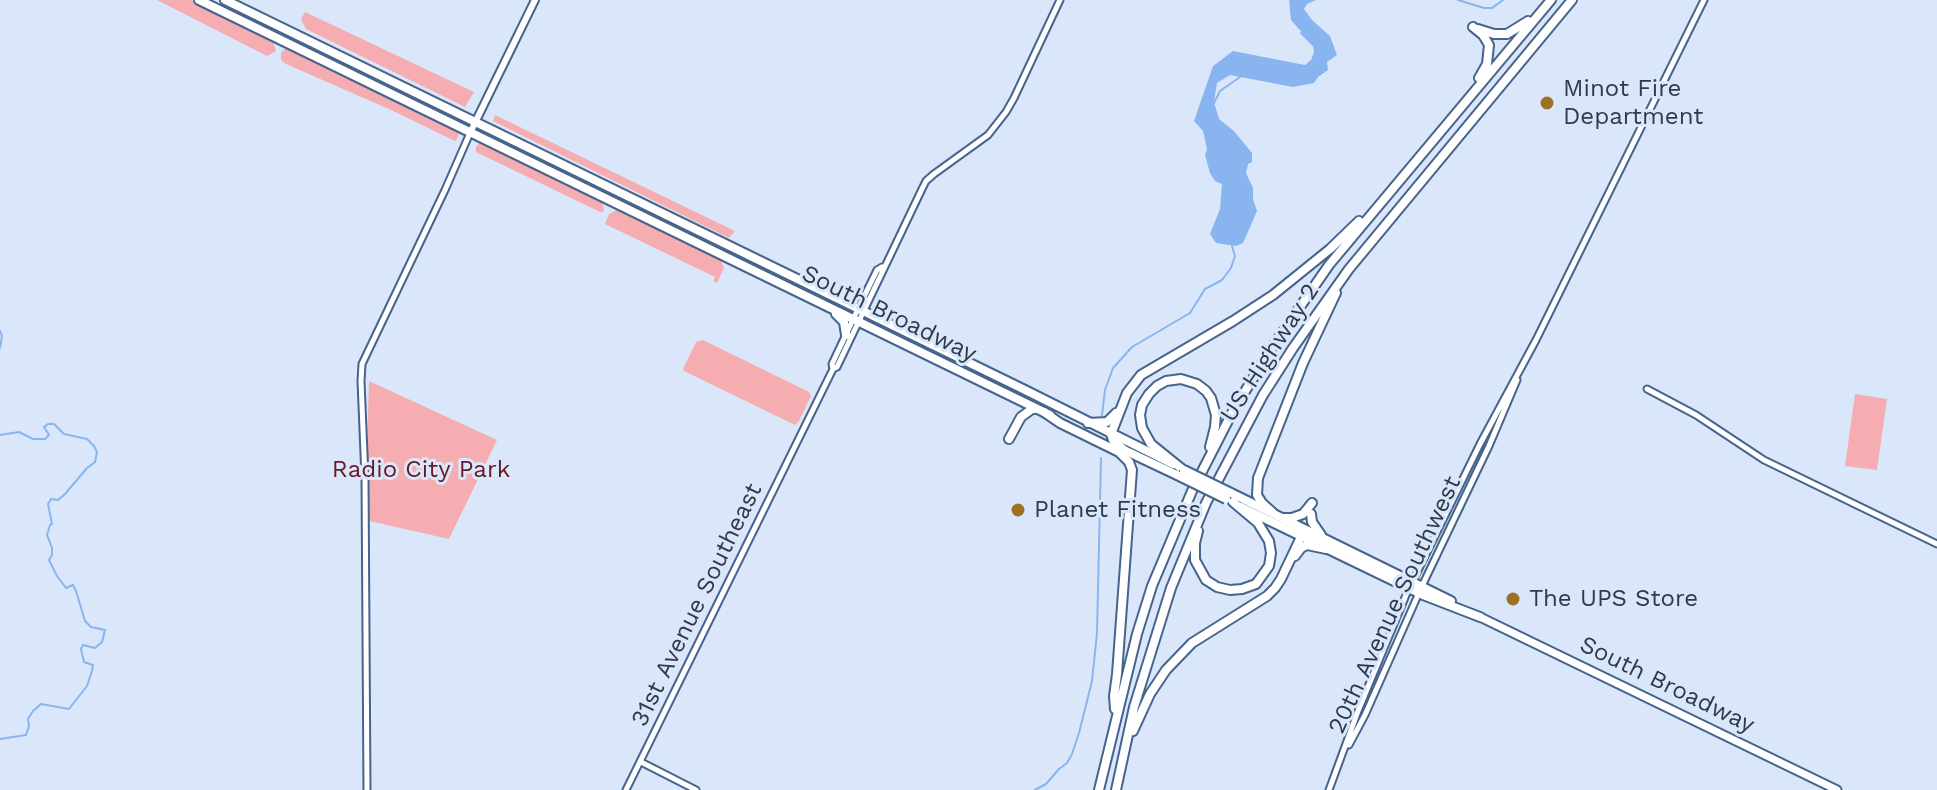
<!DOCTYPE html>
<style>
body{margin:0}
canvas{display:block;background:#dae7fa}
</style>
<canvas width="1937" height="790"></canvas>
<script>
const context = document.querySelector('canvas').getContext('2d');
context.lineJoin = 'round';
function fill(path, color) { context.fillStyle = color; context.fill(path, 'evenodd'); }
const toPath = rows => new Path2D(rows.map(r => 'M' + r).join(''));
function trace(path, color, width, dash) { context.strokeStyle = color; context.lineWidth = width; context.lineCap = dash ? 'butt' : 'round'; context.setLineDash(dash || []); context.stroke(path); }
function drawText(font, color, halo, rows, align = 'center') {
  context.font = font + ' "Work Sans",sans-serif'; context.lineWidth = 6; context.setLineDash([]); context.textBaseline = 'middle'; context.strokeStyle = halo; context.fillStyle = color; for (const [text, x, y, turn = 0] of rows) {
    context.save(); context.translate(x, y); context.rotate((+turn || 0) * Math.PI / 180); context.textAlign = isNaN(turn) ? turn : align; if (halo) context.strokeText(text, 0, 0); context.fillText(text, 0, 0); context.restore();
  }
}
fill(toPath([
 [157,0,191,0,273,41,276,51,267,56],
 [305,12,474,92,465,107,306,29,301,19],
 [285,49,290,49,459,133,457,139,455,141,391,110,286,64,281,60,281,53],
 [495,115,735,231,729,238,493,121],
 [480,142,602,201,604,211,600,212,476,152,476,147],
 [619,209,720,259,724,268,717,283,713,281,715,277,605,224,609,214],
 [703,340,809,392,811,396,799,421,795,425,684,371,683,369,696,342],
 [369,381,497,440,449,539,365,520],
 [1855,394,1887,399,1877,470,1845,466]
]), '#f5adb1');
fill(toPath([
 [1289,0,1316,0,1307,4,1304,9,1312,20,1330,36,1337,55,1327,62,1328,70,1318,77,1314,83,1293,87,1230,75,1217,83,1214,102,1219,119,1234,131,1252,153,1252,162,1248,164,1246,173,1253,188,1253,199,1257,211,1243,243,1236,246,1216,243,1210,234,1220,209,1222,184,1215,181,1210,173,1205,155,1207,149,1203,131,1194,121,1213,66,1233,51,1305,65,1311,60,1314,52,1313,45,1291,20]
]), '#88b5ef');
trace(toPath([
 [1458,0,1484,8,1492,8,1503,0],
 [1301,33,1313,45],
 [1214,103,1220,91,1240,77],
 [0,331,2,336,0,348],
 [1102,415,1105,390,1113,368,1132,347,1190,313,1205,289,1222,280,1231,268,1235,256,1232,246],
 [0,435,19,432,33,439,45,439,49,435,44,427,48,424,54,424,64,434,87,439,94,446,97,452,95,462,87,468,65,494,58,500,51,499,48,504,52,524,50,525,47,535,52,548,52,555,49,560,57,576,66,588,73,585,76,591,85,621,91,627,105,630,102,642,95,648,83,645,81,649,84,662,93,665,92,671,87,686,69,709,41,704,33,711,28,719,29,726,26,735,0,739],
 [1035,790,1046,784,1059,769,1067,763,1072,754,1079,733,1092,681,1097,633,1101,458]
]), '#88b5ef', 2);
const tertiary = toPath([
 [833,369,832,364,858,309,877,270,882,267],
 [1647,389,1696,415,1764,460,1937,544],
 [1349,745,1365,715,1422,586,1489,446,1517,380],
 [641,762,696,790],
 [367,790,365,478,361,381,362,364,445,190,470,133],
 [626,790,833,369,837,367,922,189,926,181,934,174,988,135,1006,112,1014,98,1060,0],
 [1329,790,1358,711,1406,595,1480,444,1536,340,1704,0]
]);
const secondary = toPath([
 [470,133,535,0]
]);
const primary = toPath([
 [1480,617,1837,790]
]);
const trunk = toPath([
 [199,0,1050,415],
 [225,0,1025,390,1173,464],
 [836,314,844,322,846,335],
 [1009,439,1021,417,1032,409,1036,409],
 [1120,448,1177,475],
 [1229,492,1451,601],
 [1241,507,1423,595,1480,617],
 [1311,514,1312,522,1321,535],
 [1284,518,1292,518,1303,514,1312,503]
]);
const motorway = toPath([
 [1473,27,1483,35,1489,45,1487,64,1479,78],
 [1478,29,1494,34,1507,34,1528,21],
 [1044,412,1060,423,1119,452,1129,462,1132,470,1117,674,1114,696,1115,709],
 [1088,423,1107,422,1116,413],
 [1124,450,1113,440,1111,434,1127,393,1141,375,1233,321,1273,295,1330,249,1359,221],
 [1182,469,1151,444,1142,428,1140,415,1142,405,1149,394,1157,386,1166,381,1181,379,1197,384,1206,391,1211,398,1216,415,1215,427,1210,447],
 [1273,513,1262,503,1257,495,1258,478,1303,363,1336,293],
 [1198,531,1195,543,1195,560,1206,580,1217,587,1230,590,1242,589,1256,584,1269,566,1271,553,1269,541,1258,523,1233,502],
 [1295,556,1301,548,1307,545,1326,549],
 [1133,731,1150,694,1166,670,1192,643,1267,596,1275,588,1281,579,1301,537],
 [1099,790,1137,634,1152,586,1192,491,1234,409,1275,343,1329,265,1551,0],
 [1116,790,1134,707,1171,588,1206,503,1263,395,1293,348,1349,269,1572,0]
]);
trace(tertiary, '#46648c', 9);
trace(secondary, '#46648c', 10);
trace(primary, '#46648c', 11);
trace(trunk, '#46648c', 12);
trace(motorway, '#46648c', 12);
trace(tertiary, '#fff', 5);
trace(secondary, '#fff', 6);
trace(primary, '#fff', 7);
trace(trunk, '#fff', 8);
trace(motorway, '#fff', 8);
const trunkBridge = toPath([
 [1184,470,1229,492],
 [1177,475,1226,499]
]);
trace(trunkBridge, '#46648c', 12, []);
trace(trunkBridge, '#fff', 8);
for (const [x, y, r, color] of [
 [1547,103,8,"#9e7022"],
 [1018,510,8,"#9e7022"],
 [1513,599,8,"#9e7022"]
]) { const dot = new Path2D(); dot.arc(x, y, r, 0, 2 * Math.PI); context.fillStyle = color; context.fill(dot); trace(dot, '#dae7fa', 3); }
drawText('24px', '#2d3b4d', '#dae7fa', [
 ["Minot Fire",1563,89],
 ["Department",1563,117],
 ["Planet Fitness",1034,510],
 ["The UPS Store",1529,599]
], 'left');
drawText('24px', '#2d3b4d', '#dae7fa', [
 ["South Broadway",889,314,26],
 ["US Highway 2",1270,353,-57],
 ["31st Avenue Southeast",697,605,-64],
 ["20th Avenue Southwest",1395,605,-65],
 ["South Broadway",1667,685,26]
]);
drawText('24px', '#691725', '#dae7fa', [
 ["Radio City Park",421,470]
]);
</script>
